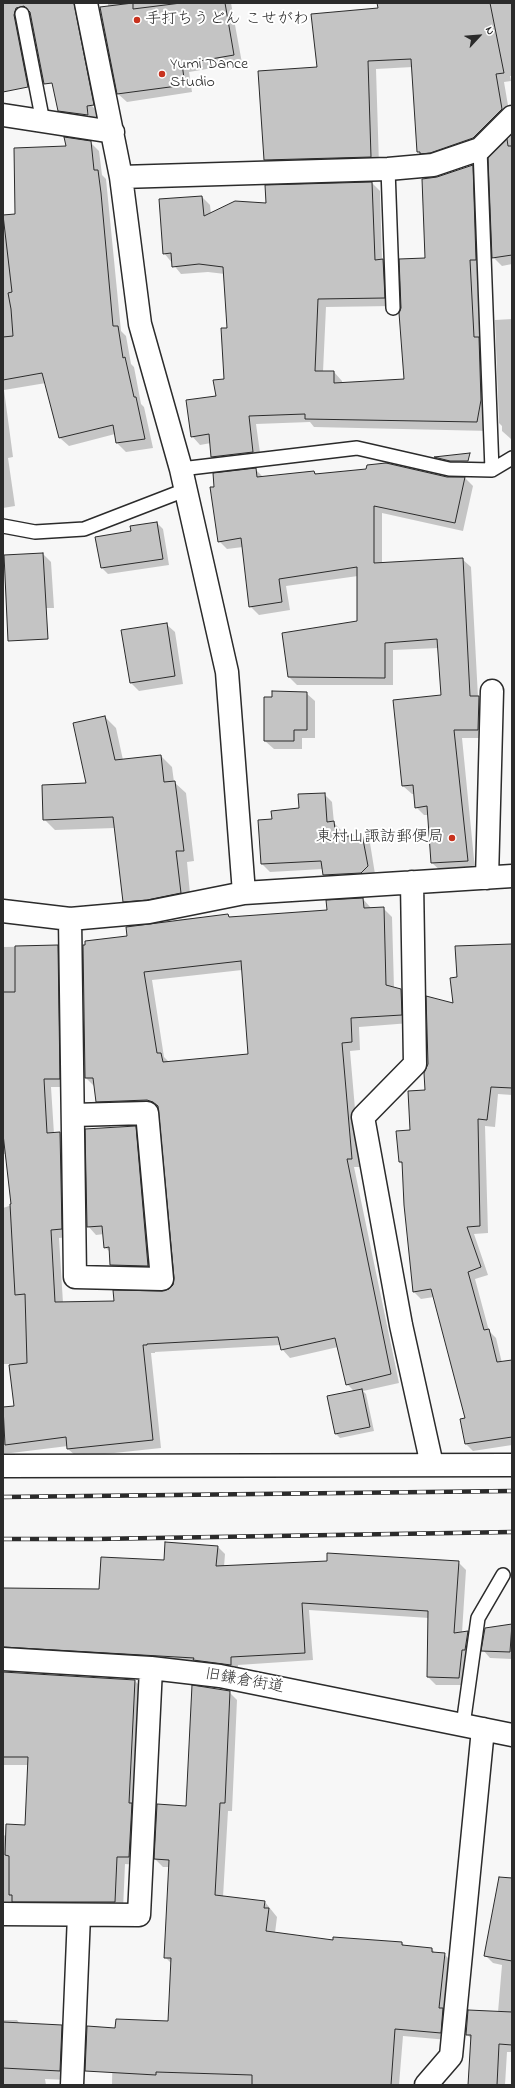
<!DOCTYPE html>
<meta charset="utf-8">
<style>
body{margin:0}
#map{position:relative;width:515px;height:2088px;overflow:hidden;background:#f7f7f7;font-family:"Indie Flower",sans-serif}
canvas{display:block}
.frame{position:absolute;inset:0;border:4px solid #2b2b2b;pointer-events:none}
.north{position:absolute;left:459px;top:16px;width:40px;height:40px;-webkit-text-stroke:3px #fff;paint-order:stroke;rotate:64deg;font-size:11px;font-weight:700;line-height:16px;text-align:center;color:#2b2b2b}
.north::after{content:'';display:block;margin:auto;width:14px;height:18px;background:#2b2b2b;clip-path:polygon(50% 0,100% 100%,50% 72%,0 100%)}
</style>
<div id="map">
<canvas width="515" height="2088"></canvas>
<div class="frame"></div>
<div class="north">N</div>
</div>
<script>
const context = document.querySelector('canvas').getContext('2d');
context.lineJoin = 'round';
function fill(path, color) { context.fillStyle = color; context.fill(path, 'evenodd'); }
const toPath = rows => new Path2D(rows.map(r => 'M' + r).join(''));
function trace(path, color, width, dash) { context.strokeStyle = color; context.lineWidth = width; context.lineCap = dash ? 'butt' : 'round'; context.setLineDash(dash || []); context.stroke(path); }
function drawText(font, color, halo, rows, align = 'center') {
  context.font = font + ' "Indie Flower","Klee One",sans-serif'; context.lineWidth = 4; context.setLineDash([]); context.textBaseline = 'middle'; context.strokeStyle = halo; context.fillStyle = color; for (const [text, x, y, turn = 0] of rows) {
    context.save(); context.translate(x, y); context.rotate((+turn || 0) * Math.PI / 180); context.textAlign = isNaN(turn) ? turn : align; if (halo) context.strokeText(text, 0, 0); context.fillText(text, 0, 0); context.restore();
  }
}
fill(toPath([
 [3,3,77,3,91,60,48,67,30,14,24,16,31,70,3,74],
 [108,3,231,3,242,63,189,72,192,92,127,102,118,94,108,34],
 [378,3,512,3,512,76,510,76,511,81,504,82,510,117,481,146,427,159,418,151,413,67,376,69,379,165,273,168,265,160,318,68,379,9],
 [86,100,97,111,99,126,70,122,59,110],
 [86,111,88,111,89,120,87,121],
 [512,135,512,264,502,266,493,257,489,159],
 [90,142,99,151,102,175,106,179,121,331,126,336,131,364,134,367,141,404,144,407,153,448,126,452,117,443,115,434,69,446,60,438,46,383,4,390,13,457,8,458,15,506,3,508,3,216,16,215,67,147],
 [472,166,481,174,484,268,478,268,490,431,314,427,310,422,256,424,261,460,221,465,212,457,211,443,200,445,192,436,217,397,225,380,228,329,225,274,208,272,181,274,164,253,202,197,210,205,211,214,372,183,380,191,382,260,391,269,393,306,326,307,323,372,334,372,342,381,342,383,405,380,426,259,437,178],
 [512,319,512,439,511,439,502,431,502,426,499,423,495,320],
 [255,469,263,477,314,472,317,474,465,478,473,486,463,531,382,513,382,564,462,559,471,567,478,697,487,705,486,738,462,738,475,869,441,871,432,863,429,815,424,815,416,807,415,794,412,794,403,786,394,701,442,696,439,648,393,650,393,685,297,685,289,677,358,621,358,576,286,586,290,610,259,615,250,606,243,547,227,549,219,541,215,488],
 [157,523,163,529,169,565,108,574,102,568,132,532],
 [43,554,51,562,54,608,16,608],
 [166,624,175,632,183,684,139,691,131,683],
 [306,693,315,701,315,738,302,738,302,749,274,749,265,741],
 [105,717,116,728,123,760,161,756,172,767,174,782,186,793,194,861,187,862,191,904,135,912,124,901,115,828,55,830,44,819,88,784],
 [324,794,332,802,334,823,341,830,342,838,362,835,370,843,375,874,332,883,324,875,323,869,270,872,262,864,273,820,300,809],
 [363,899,371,908,383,908,392,917,394,988,401,990,409,999,410,1023,359,1027,360,1050,350,1051,360,1167,354,1167,399,1383,363,1391,366,1394,374,1431,340,1438,336,1434,328,1397,354,1391,347,1384,338,1347,290,1358,282,1349,281,1345,155,1352,155,1353,151,1353,161,1448,77,1457,68,1449,68,1446,3,1454,3,1408,15,1406,9,1364,3,1364,3,1208,12,1205,6,1154,3,1154,3,947,57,946,66,954,68,1087,51,1087,54,1134,60,1133,69,1141,70,1237,59,1238,63,1303,115,1302,169,1290,174,1286,175,1278,159,1109,105,1110,97,1101,94,1086,86,1078,84,946,128,937,152,925,183,919,228,915,231,918,328,911],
 [242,970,249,1055,170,1063,164,1057,152,980],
 [512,964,512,1095,498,1094,495,1127,485,1126,488,1233,474,1234,488,1275,475,1279,489,1331,496,1338,502,1363,512,1361,512,1445,473,1451,466,1444,461,1420,466,1419,434,1297,421,1299,414,1292,405,1205,403,1165,400,1162,397,1132,411,1131,426,1091,454,1004],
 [135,1127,144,1135,156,1274,120,1273,111,1265,110,1252,105,1247,104,1234,96,1235,88,1226],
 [217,1546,225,1554,224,1567,458,1562,466,1570,462,1633,468,1632,476,1640,466,1685,436,1685,428,1677,429,1618,309,1610,313,1660,238,1665,238,1673,3,1650,3,1589,100,1590,165,1561],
 [512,1625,512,1659,490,1658,483,1650,486,1629],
 [3,1672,135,1681,143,1689,137,1865,125,1864,123,1910,3,1913,3,1835,7,1836,26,1826,29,1765,3,1765],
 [229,1692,237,1700,232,1811,228,1811,223,1897,265,1902,277,1917,275,1933,334,1941,402,1943,405,1946,432,1949,436,1954,444,1954,452,1962,448,2040,403,2036,399,2085,112,2085,113,2028,169,2022,172,1964,165,1957,170,1867,163,1867,155,1859,187,1807],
 [512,1930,512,2052,507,2052,505,2085,469,2085,472,2040,467,2034,498,2012,502,1965,493,1963,485,1955],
 [3,2020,17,2020,20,2024,62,2026,70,2034,68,2080,45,2079,46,2085,3,2085]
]), '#0003');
const building = toPath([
 [3,3,74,3,94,105,87,106,88,115,58,111,52,83,44,84,30,12,24,6,16,8,14,15,28,87,3,92,3,3],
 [133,3,133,9,181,3,225,3,234,55,182,64,185,85,117,94,100,7,133,3],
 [377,3,490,3,504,73,496,74,502,109,473,138,430,153,420,154,420,152,417,152,411,59,368,61,371,157,264,160,258,71,317,67,311,14,378,8,377,3],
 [64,137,91,141,94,170,98,170,101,193,113,326,118,326,123,358,125,357,134,397,136,397,145,439,116,443,113,425,59,438,42,373,3,380,3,337,13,336,11,309,8,293,12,292,3,215,15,214,14,148,66,146,64,137],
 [507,139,508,146,512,146,512,255,492,258,488,158,507,139],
 [473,165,476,260,470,260,474,337,479,337,481,400,477,422,305,419,305,414,249,416,253,452,211,457,209,434,191,437,186,400,216,396,213,380,224,379,221,328,227,328,223,267,199,264,172,267,171,253,163,254,159,199,202,196,204,216,235,201,266,203,265,185,372,182,375,260,383,259,385,298,318,299,315,371,334,371,334,383,404,379,399,313,401,308,399,259,425,258,422,179,437,177,473,165],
 [470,453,468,461,450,461,434,457,470,453],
 [386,463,447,477,465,477,455,523,374,506,374,563,463,558,470,696,479,696,478,730,454,730,468,861,431,863,427,806,415,808,413,785,402,786,393,700,441,695,437,639,385,643,385,678,288,677,282,633,357,621,357,567,279,579,282,602,249,607,241,538,218,542,210,487,214,487,213,473,256,468,257,477,314,471,315,474,366,469,367,465,386,463],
 [157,522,163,559,101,568,95,537,131,531,130,526,157,522],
 [43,553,48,639,8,641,4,555,43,553],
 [167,623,175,676,130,683,121,630,167,623],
 [272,691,307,692,307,730,294,730,294,741,264,741,264,697,272,697,272,691],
 [105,716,115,760,161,755,164,782,175,781,184,851,176,851,181,893,147,900,123,902,113,817,43,820,42,785,86,783,73,723,105,716],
 [325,793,327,822,334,821,336,838,362,834,368,866,361,873,323,875,321,861,261,864,258,820,272,819,271,811,299,808,298,794,325,793],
 [363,898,364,908,384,907,386,985,401,989,402,1015,351,1018,352,1042,342,1043,352,1159,347,1159,391,1374,346,1385,335,1338,281,1350,278,1337,147,1344,147,1345,143,1345,153,1440,67,1449,66,1437,5,1445,3,1407,14,1406,9,1365,27,1363,25,1294,15,1295,10,1204,11,1204,3,1134,3,992,15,992,15,946,58,945,60,1079,44,1079,47,1133,60,1132,62,1229,51,1230,55,1302,114,1301,113,1290,162,1291,169,1289,173,1285,174,1278,158,1106,153,1102,147,1100,96,1102,93,1078,85,1078,83,945,85,945,85,941,127,936,126,927,228,914,229,917,327,910,326,900,363,898],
 [241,961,248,1054,163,1062,161,1053,157,1053,144,972,241,961],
 [512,944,512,1088,491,1087,487,1120,478,1119,480,1226,467,1227,481,1267,468,1272,484,1330,489,1329,497,1362,512,1360,512,1437,465,1444,460,1419,465,1418,431,1289,413,1292,404,1205,402,1162,399,1162,396,1131,410,1130,408,1091,425,1090,424,1073,428,1064,426,996,453,1003,450,978,457,977,455,946,512,944],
 [136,1126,148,1266,110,1265,109,1247,104,1248,102,1226,87,1227,85,1129,136,1126],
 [362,1389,370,1427,335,1434,327,1396,362,1389],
 [165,1542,218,1546,216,1566,327,1561,327,1553,459,1561,454,1633,468,1631,465,1650,462,1650,459,1678,427,1677,428,1611,302,1603,305,1653,231,1657,231,1665,193,1660,194,1658,3,1647,3,1588,99,1589,101,1557,164,1560,165,1542],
 [512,1624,510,1652,481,1651,485,1628,512,1624],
 [3,1672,135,1680,129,1803,132,1803,129,1857,117,1857,115,1902,12,1902,12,1895,9,1895,9,1856,5,1855,6,1824,25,1825,28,1757,3,1757,3,1672],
 [192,1685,230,1691,225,1803,220,1803,215,1895,265,1901,264,1908,269,1908,266,1931,333,1940,333,1937,402,1942,402,1945,432,1948,432,1952,445,1953,439,2008,443,2008,441,2033,395,2029,391,2085,252,2085,252,2075,156,2072,156,2075,85,2071,87,2026,115,2028,116,2019,168,2021,171,1958,164,1958,169,1860,154,1859,157,1804,186,1806,192,1685],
 [499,1877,512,1878,512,1961,484,1956,499,1877],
 [468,2010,512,2012,512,2045,499,2044,497,2085,468,2085,471,2035,466,2035,468,2010],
 [3,2022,62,2025,60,2071,3,2068,3,2022]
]);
fill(building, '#c4c4c4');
trace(building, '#2b2b2b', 1);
const lane = toPath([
 [22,14,43,122],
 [480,149,492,470],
 [388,169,393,308],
 [181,469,357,448,449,469,492,470,512,458],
 [3,526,35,532,84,529,185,490],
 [463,1725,478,1618,503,1575]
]);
const street = toPath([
 [86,3,121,177,140,324,181,469,227,672,244,893],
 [3,115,113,132],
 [121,177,388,169,433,165,480,149,512,117],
 [487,878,492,691],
 [412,882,415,1064,363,1117,401,1325,432,1465],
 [3,911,70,919,149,912,244,893,512,876],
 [70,919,75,1277,162,1279,147,1113,73,1115],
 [3,1466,512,1465],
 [3,1659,151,1668,220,1676,512,1735],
 [3,1914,139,1915,151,1668],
 [72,2085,79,1915],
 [426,2085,451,2056,483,1729]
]);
trace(lane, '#2b2b2b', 16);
trace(street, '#2b2b2b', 25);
trace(lane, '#fff', 13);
trace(street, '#fff', 22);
const rail = toPath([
 [3,1497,512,1491],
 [3,1539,95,1539,512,1532]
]);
trace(rail, '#2b2b2b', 4.5);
trace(rail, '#fff', 3, [9]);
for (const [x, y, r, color] of [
 [137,20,4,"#c8321e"],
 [162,74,4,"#c8321e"],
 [452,838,4,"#c8321e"]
]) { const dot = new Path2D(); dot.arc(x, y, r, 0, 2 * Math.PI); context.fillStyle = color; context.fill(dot); trace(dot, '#fff', 1.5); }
drawText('16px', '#2b2b2b', '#fff', [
 ["手打ちうどん こせがわ",145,20],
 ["Yumi Dance",170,65],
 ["Studio",170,83],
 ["東村山諏訪郵便局",444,838,"right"]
], 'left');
drawText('16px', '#2b2b2b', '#fff', [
 ["旧鎌倉街道",244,1682,10]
]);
</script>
